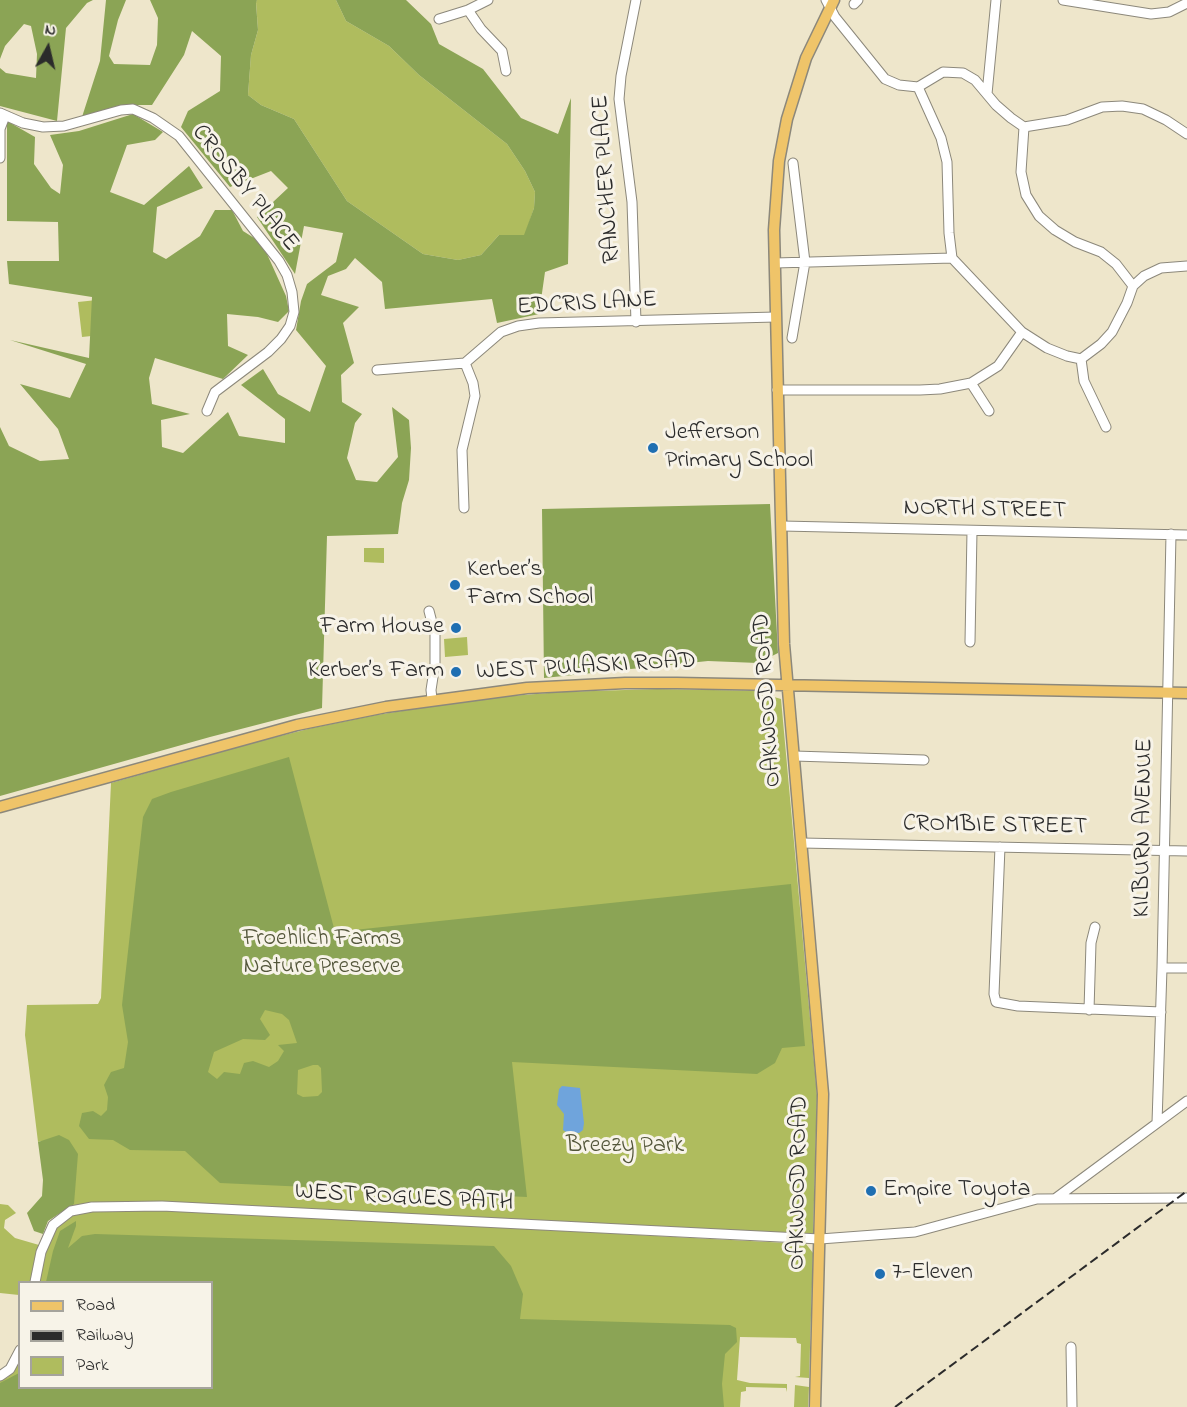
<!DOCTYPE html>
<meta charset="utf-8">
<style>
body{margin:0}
#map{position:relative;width:1187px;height:1407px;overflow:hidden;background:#eee6cb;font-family:"Indie Flower",sans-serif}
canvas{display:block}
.legend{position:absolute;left:18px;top:1281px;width:195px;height:108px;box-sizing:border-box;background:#f7f3e8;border:2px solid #a5a39c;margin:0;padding:8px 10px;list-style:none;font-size:18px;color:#2b2b2b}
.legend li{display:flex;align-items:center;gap:12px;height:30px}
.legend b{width:30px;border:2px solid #a5a39c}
.north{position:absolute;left:18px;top:18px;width:60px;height:60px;-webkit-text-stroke:4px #f7f3e8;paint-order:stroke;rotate:8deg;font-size:16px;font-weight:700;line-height:24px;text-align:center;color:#2b2b2b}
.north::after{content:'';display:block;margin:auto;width:21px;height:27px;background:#2b2b2b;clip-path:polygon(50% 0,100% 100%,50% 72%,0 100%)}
</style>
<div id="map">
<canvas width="1187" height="1407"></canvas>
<ul class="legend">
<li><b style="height:8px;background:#efc469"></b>Road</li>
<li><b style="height:8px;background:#2b2b2b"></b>Railway</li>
<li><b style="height:16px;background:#afbc5e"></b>Park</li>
</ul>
<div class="north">N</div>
</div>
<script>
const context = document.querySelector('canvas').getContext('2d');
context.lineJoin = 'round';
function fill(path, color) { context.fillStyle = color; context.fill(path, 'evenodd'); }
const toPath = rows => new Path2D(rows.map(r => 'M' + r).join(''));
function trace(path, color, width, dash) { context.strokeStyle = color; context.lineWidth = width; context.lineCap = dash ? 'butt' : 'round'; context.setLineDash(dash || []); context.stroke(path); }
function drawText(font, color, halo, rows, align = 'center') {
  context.font = font + ' "Indie Flower",sans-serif'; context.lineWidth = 6; context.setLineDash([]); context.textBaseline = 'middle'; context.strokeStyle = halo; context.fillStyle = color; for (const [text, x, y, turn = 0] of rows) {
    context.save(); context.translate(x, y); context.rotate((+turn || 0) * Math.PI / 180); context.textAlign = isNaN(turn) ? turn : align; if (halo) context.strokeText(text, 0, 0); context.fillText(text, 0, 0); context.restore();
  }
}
fill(toPath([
 [257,0,336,0,346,21,389,46,419,75,507,144,525,171,535,192,534,208,525,235,499,235,481,255,458,260,423,254,347,201,294,119,261,105,248,95,251,55,258,30,256,2],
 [97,300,101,335,82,337,78,302],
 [364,548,384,548,384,563,364,562],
 [467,637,468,655,445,657,444,639],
 [657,689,770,691,773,693,774,697,781,699,817,1095,813,1235,157,1201,76,1205,49,1210,41,1141,38,1142,25,1035,27,1005,98,1004,101,998,111,783,244,745,312,728,376,715,486,698,561,692],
 [0,1204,8,1205,16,1213,5,1220,4,1228,15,1238,39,1245,30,1282,20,1282,19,1295,0,1293],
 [172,1210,806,1244,813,1253,809,1378,795,1377,800,1376,801,1344,797,1343,796,1338,740,1337,737,1380,750,1383,787,1384,787,1392,786,1388,746,1387,746,1391,741,1392,740,1407,0,1407,0,1381,8,1377,19,1361,20,1388,212,1388,212,1282,39,1282,49,1241,59,1222,79,1213,98,1211],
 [795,1385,809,1387,808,1407,794,1407]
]), '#afbc5e');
fill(toPath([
 [0,0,93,0,87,3,66,28,57,121,0,106,0,68,6,73,36,78,37,54,31,26,24,24,5,46,0,59],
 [106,0,126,0,118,20,109,56,114,64,150,65,157,45,158,18,150,0,257,0,256,3,258,30,251,55,248,95,261,105,294,119,347,201,423,254,458,260,481,255,499,235,524,235,534,208,535,192,525,171,507,144,419,75,389,46,346,21,336,0,406,0,431,24,439,44,483,69,521,118,558,134,571,98,568,264,545,272,539,314,497,323,492,299,385,309,382,282,355,258,346,269,328,276,321,295,359,307,343,323,354,363,341,375,342,402,362,414,355,423,347,458,356,480,377,482,398,457,392,407,409,420,411,448,409,480,402,503,398,534,327,536,322,708,210,737,0,796,0,427,9,446,40,461,69,459,58,429,20,384,70,398,86,364,10,340,89,358,92,297,9,284,7,261,59,261,58,222,7,221,7,121,35,137,34,164,51,188,60,194,63,165,50,135,79,131,133,114,163,132,155,140,127,145,110,192,144,205,189,166,203,188,157,207,153,252,166,259,200,236,215,210,232,210,243,231,262,243,286,296,289,311,278,322,258,317,227,314,228,346,248,355,223,379,155,358,149,378,152,404,190,414,161,420,162,447,183,453,228,412,239,436,285,443,285,419,241,385,263,369,278,394,310,412,326,366,296,330,301,301,307,284,336,262,343,233,304,226,295,274,257,217,288,188,271,171,230,187,181,127,188,111,220,91,221,56,192,31,184,55,152,105,122,105,82,117,100,61],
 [770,504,778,653,758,663,708,661,544,678,542,509],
 [289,757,335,932,791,884,805,1046,782,1048,775,1063,757,1074,512,1062,527,1197,220,1183,185,1151,130,1150,113,1140,89,1139,79,1126,82,1113,93,1111,101,1116,107,1110,108,1097,104,1085,111,1072,124,1068,128,1042,122,1005,143,817,152,799,171,792],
 [265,1010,282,1014,289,1020,297,1043,278,1045,284,1051,278,1061,269,1067,253,1061,244,1063,240,1074,224,1072,217,1079,208,1072,214,1052,243,1039,265,1040,270,1035,260,1019],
 [313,1065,318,1065,321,1068,322,1092,318,1096,303,1097,297,1094,298,1070],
 [59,1135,69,1140,78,1154,74,1204,48,1221,43,1234,34,1231,27,1213,42,1196,43,1180,38,1142],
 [76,1221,76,1226,68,1248,82,1236,95,1234,494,1246,511,1266,523,1294,520,1319,730,1325,736,1328,737,1342,725,1354,722,1384,724,1407,0,1407,0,1383,19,1373,20,1388,212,1388,212,1282,46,1282,53,1251,60,1231]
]), '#8ba455');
fill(toPath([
 [562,1086,580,1088,584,1123,583,1130,579,1133,566,1132,563,1130,564,1114,557,1105,559,1089]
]), '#6fa4dc');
const minor = toPath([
 [826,0,835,17,885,79,899,85,918,87,943,72,963,73,975,80,996,105,1011,118,1024,127,1067,120,1102,107,1122,106,1143,109,1166,120,1187,134],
 [1063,0,1151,14,1169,12,1187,3],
 [854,4,858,0],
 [468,10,481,29,502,51,506,71],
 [439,19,468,10,488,0],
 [918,87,941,138,947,162,949,233,952,258,1022,332,1047,348,1067,356,1081,359],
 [987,94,996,0],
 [0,113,23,123,43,127,64,126,121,110,133,109,153,118,179,136,279,261,287,275,292,292,294,312,290,326,281,339,268,352,215,392,207,411],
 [1024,127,1021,172,1026,195,1039,216,1055,230,1075,242,1101,252,1116,264,1133,286],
 [0,158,0,129,5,116],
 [775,263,952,258],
 [636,322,632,202,619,99,621,76,636,0],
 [792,338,805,262,793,163],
 [1081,359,1101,344,1112,332,1127,303,1133,286,1144,276,1161,268,1187,266],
 [1081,359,1084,381,1106,427],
 [377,370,465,363,501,332,518,326,539,323,776,317],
 [971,383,989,411],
 [777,390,920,390,940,389,971,383,998,366,1022,332],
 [464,508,462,450,475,396,473,383,465,363],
 [782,526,1187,535],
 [429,611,435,634,435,664,431,690,432,699],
 [970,642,972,531],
 [794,756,924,760],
 [802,843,1187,851],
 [1000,847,994,994,996,1002,1018,1006,1161,1012],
 [1162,968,1187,968],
 [1089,1010,1091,943,1095,927],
 [1157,1123,1162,968,1171,534],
 [1056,1198,1187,1101],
 [35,1282,41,1252,53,1225,71,1211,92,1207,162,1206,820,1239,915,1232,1037,1199,1187,1198],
 [1071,1347,1072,1407],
 [0,1376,10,1369,20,1350]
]);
const major = toPath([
 [0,807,297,725,386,707,527,688,625,683,677,683,1187,693],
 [815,1407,823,1094,784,644,774,230,779,161,787,119,806,58,834,0]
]);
trace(minor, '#8c887b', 11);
trace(major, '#8c887b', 13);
trace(minor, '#fff', 9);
trace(major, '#efc469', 10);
trace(toPath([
 [895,1407,1187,1191]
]), '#2b2b2b', 2, [9, 4.5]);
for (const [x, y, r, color] of [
 [653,448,6,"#1f6fb2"],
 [455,585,6,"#1f6fb2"],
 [456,628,6,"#1f6fb2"],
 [456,672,6,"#1f6fb2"],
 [871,1191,6,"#1f6fb2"],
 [880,1274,6,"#1f6fb2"]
]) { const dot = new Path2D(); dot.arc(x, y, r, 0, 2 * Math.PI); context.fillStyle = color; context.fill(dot); trace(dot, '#f7f3e8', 2); }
drawText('24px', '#2b2b2b', '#f7f3e8', [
 ["RANCHER PLACE",608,179,-94],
 ["CROSBY PLACE",244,189,51],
 ["EDCRIS LANE",587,305,-3],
 ["NORTH STREET",985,511,1],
 ["WEST PULASKI ROAD",586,668,-3],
 ["OAKWOOD ROAD",769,700,-94],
 ["CROMBIE STREET",995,827,1],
 ["KILBURN AVENUE",1145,828,-89],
 ["OAKWOOD ROAD",800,1183,-89],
 ["WEST ROGUES PATH",404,1199,3]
]);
drawText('24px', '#2b2b2b', '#f7f3e8', [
 ["Jefferson",665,434],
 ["Primary School",665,462],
 ["Kerber’s",467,571],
 ["Farm School",467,599],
 ["Farm House",444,628,"right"],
 ["Kerber’s Farm",444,672,"right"],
 ["Empire Toyota",883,1191],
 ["7-Eleven",892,1274]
], 'left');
drawText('24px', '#53563a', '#f7f3e8', [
 ["Froehlich Farms",322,940],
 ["Nature Preserve",322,968],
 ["Breezy Park",625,1147]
]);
</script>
